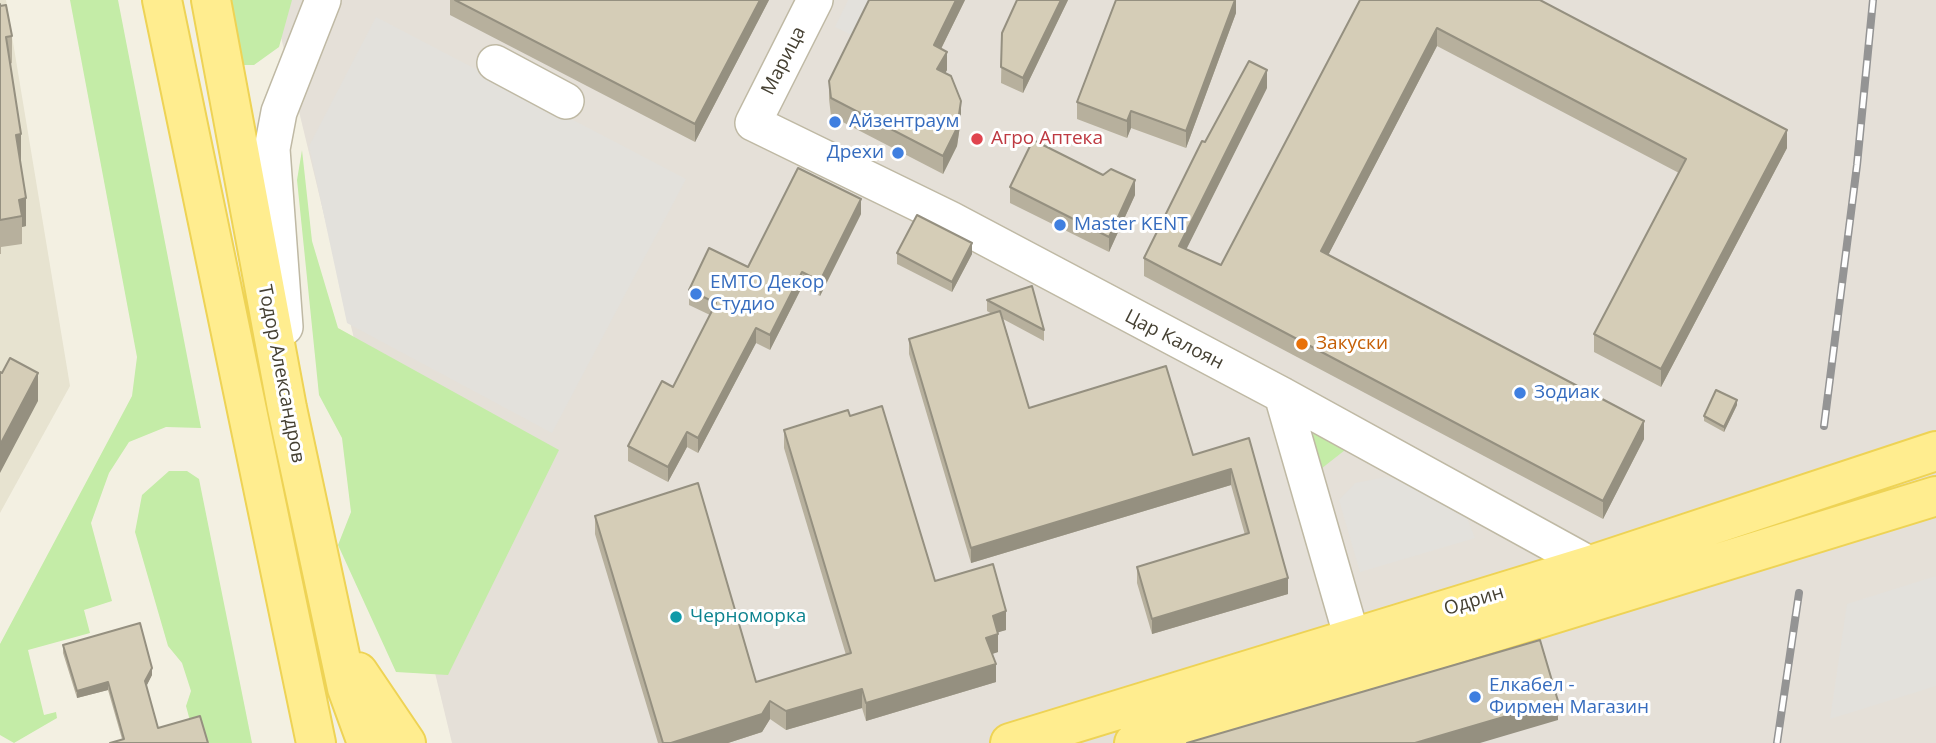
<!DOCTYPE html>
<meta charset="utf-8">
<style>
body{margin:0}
canvas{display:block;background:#f3f0e2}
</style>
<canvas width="1936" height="743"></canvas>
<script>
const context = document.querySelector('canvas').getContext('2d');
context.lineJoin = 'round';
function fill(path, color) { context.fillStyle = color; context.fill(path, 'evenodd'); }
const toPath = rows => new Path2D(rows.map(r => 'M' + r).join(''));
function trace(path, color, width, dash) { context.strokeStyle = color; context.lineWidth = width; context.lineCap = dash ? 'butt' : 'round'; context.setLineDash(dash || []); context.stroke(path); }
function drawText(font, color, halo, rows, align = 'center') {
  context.font = font + ' "Open Sans",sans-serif'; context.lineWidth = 6; context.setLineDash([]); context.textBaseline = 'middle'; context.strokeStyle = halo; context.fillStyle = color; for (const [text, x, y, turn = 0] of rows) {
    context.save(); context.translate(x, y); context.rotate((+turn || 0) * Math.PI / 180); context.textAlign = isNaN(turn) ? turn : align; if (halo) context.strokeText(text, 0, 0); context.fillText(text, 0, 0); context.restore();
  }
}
fill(toPath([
 [0,0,6,0,70,386,0,513]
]), '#e7e3d0');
fill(toPath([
 [272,0,1936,0,1936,743,452,743]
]), '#e5e0d8');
fill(toPath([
 [70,0,118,0,201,428,166,427,129,442,109,473,91,523,112,601,84,610,90,633,28,650,44,715,56,712,57,718,14,743,0,735,0,644,132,396,137,357],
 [228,0,292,0,279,47,254,65,239,65],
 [302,150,312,241,338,328,559,450,448,675,396,672,338,545,351,512,342,438,319,395,297,180],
 [1312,429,1354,443,1317,472,1306,435],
 [169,471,187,471,199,479,252,743,196,743,186,706,191,691,182,663,168,646,135,532,142,495]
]), '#c4eca7');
fill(toPath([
 [848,0,874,0,856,37,835,27],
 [376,17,686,179,552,433,347,323,309,146],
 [1386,477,1406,481,1465,513,1475,538,1360,572,1339,500,1355,483],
 [1936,576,1936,686,1830,719,1847,604]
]), '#e3e1dc');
const minor = toPath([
 [815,0,753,123,950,219,1282,395,1591,565],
 [495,63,566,101],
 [285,327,272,149,279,112,323,0],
 [1282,395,1352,638]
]);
const major = toPath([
 [162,0,316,743],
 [211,0,287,408,347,688,367,743],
 [358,672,406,743],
 [1010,743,1591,565,1936,451],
 [1134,743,1936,496]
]);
trace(minor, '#bfb9a4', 38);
trace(major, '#eed355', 42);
trace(minor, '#fff', 35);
trace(major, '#ffed8f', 38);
const rail = toPath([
 [1824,426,1857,165,1873,0],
 [1777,743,1799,593]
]);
trace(rail, '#949494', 8);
trace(rail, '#fff', 5, [16]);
fill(toPath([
 [450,0,769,0,695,142,450,15],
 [869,0,965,0,941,49,947,70,945,73,961,119,957,146,943,174,831,116,829,99,829,81],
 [1017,0,1068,0,1023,93,1001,83,1002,33],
 [1236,0,1236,13,1186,148,1131,128,1127,138,1077,119,1077,102],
 [1360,0,1787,148,1661,387,1594,352,1594,334,1679,173,1437,46,1328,255,1644,439,1603,519,1144,276,1144,258,1205,142,1267,88,1186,249,1221,265],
 [0,4,12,36,12,63,10,64,21,161,20,162,26,226,22,227,22,244,1,247,1,254,0,254],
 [1010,187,1135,195,1109,252,1010,203],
 [861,214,820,296,802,287,770,350,756,343,698,453,687,447,668,482,628,461,628,446,673,387,710,315,689,305,689,290,748,267],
 [897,253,972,254,952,292,897,264],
 [987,300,1044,330,1044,341,1003,319,1029,408,1193,455,1249,438,1288,594,1152,634,1137,583,1137,567,1245,535,1231,485,971,563,909,354,909,339,992,314,987,311],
 [1737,405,1724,432,1704,421,1704,416],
 [850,416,935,581,1006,630,997,632,998,652,992,654,996,682,866,721,862,708,786,730,770,719,762,732,728,743,658,743,595,534,595,516,756,682,846,655,784,448,784,430],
 [63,645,152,675,146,686,158,728,122,739,108,690,77,698,63,653]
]), '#b7b09d');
fill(toPath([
 [760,0,769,0,695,142,695,124],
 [956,0,965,0,934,63,934,45],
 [1061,0,1068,0,1023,93,1023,78],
 [1235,0,1236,0,1236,13,1186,148,1186,131],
 [1437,28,1437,46,1321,269,1321,251],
 [947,52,947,70,937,87,937,69],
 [1267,70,1267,88,1179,264,1179,246],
 [961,101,961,119,957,146,943,174,943,156],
 [1131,111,1131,128,1127,138,1127,121],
 [1787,130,1787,148,1661,387,1661,369],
 [21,134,21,161,16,163,16,135],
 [1135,180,1135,195,1109,252,1109,237],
 [26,198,26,226,22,227,22,216,19,200],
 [861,199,861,214,820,296,820,281],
 [972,243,972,254,952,292,952,282],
 [802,272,802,287,770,350,770,335],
 [756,328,756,343,698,453,698,438],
 [38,373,38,401,0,473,0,445],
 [1737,400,1737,405,1724,432,1724,427],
 [1644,421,1644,439,1603,519,1603,501],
 [687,432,687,447,668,482,668,467],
 [1231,469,1231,485,971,563,971,548],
 [1288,578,1288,594,1152,634,1152,619],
 [1006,611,1006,630,993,634,993,616],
 [998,634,998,652,986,656,986,638],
 [996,664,996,682,866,721,866,703],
 [152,668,152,675,145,689,145,681],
 [108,682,108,690,77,698,77,691],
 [862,689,862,708,786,730,786,711],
 [770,701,770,719,762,732,728,743,671,743],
 [1558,701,1558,720,1480,743,1415,743]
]), '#959080');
const building = toPath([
 [455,0,760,0,695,124,455,0],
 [869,0,956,0,934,45,947,52,937,69,951,76,961,101,957,128,943,156,831,98,829,81,869,0],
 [1017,0,1061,0,1023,78,1001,67,1002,33,1017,0],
 [1116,0,1235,0,1186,131,1131,111,1127,121,1077,102,1116,0],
 [1360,0,1540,0,1787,130,1661,369,1594,334,1686,159,1437,28,1321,251,1644,421,1603,501,1144,258,1202,141,1205,142,1249,61,1267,70,1179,246,1221,265,1360,0],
 [0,4,0,6,6,5,12,36,6,37,21,134,16,135,26,198,19,200,22,216,0,220,0,4],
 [1033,140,1103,175,1111,169,1135,180,1109,237,1010,187,1033,140],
 [798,168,861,199,820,281,802,272,770,335,756,328,698,438,687,432,668,467,628,446,662,381,673,387,716,303,689,290,709,248,748,267,798,168],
 [917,215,972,243,952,282,897,253,917,215],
 [1032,286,1044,330,987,300,1032,286],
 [1000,311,1029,408,1166,366,1193,455,1249,438,1288,578,1152,619,1137,567,1249,533,1231,469,971,548,909,339,1000,311],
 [10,358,38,373,0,445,0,372,2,373,10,358],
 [1716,390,1737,400,1724,427,1704,416,1716,390],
 [882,406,935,581,993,564,1006,611,993,616,998,634,986,638,996,664,866,703,862,689,786,711,770,701,762,714,671,743,663,743,595,516,698,483,756,682,851,653,784,430,848,410,850,416,882,406],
 [140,623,152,668,145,681,158,728,200,716,208,743,110,743,124,739,108,682,77,691,63,645,140,623],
 [1540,640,1558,701,1415,743,1187,743,1540,640]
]);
fill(building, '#d5cdb7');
trace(building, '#959080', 2);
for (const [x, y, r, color] of [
 [835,122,7,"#3f7fe0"],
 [977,139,7,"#e0444e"],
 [898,153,7,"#3f7fe0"],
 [1060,225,7,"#3f7fe0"],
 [696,294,7,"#3f7fe0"],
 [1302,344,7,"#e8710a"],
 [1520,393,7,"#3f7fe0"],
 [676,617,7,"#0f9aa8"],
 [1475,697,7,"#3f7fe0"]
]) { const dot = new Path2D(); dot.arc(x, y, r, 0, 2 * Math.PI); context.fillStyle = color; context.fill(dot); trace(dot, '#fff', 2.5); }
drawText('19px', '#454032', '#fff', [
 ["Марица",784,61,-63],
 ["Цар Калоян",1174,340,27],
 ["Тодор Александров",281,374,79],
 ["Одрин",1474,601,-17]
]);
drawText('19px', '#366cbe', '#fff', [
 ["Айзентраум",849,122],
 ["Дрехи",884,153,"right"],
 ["Master KENT",1074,225],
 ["ЕМТО Декор",710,283],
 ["Студио",710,305],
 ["Зодиак",1534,393],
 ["Елкабел -",1489,686],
 ["Фирмен Магазин",1489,708]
], 'left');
drawText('19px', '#be3a42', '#fff', [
 ["Агро Аптека",991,139]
], 'left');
drawText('19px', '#c56008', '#fff', [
 ["Закуски",1316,344]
], 'left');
drawText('19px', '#0d838f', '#fff', [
 ["Черноморка",690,617]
], 'left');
</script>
